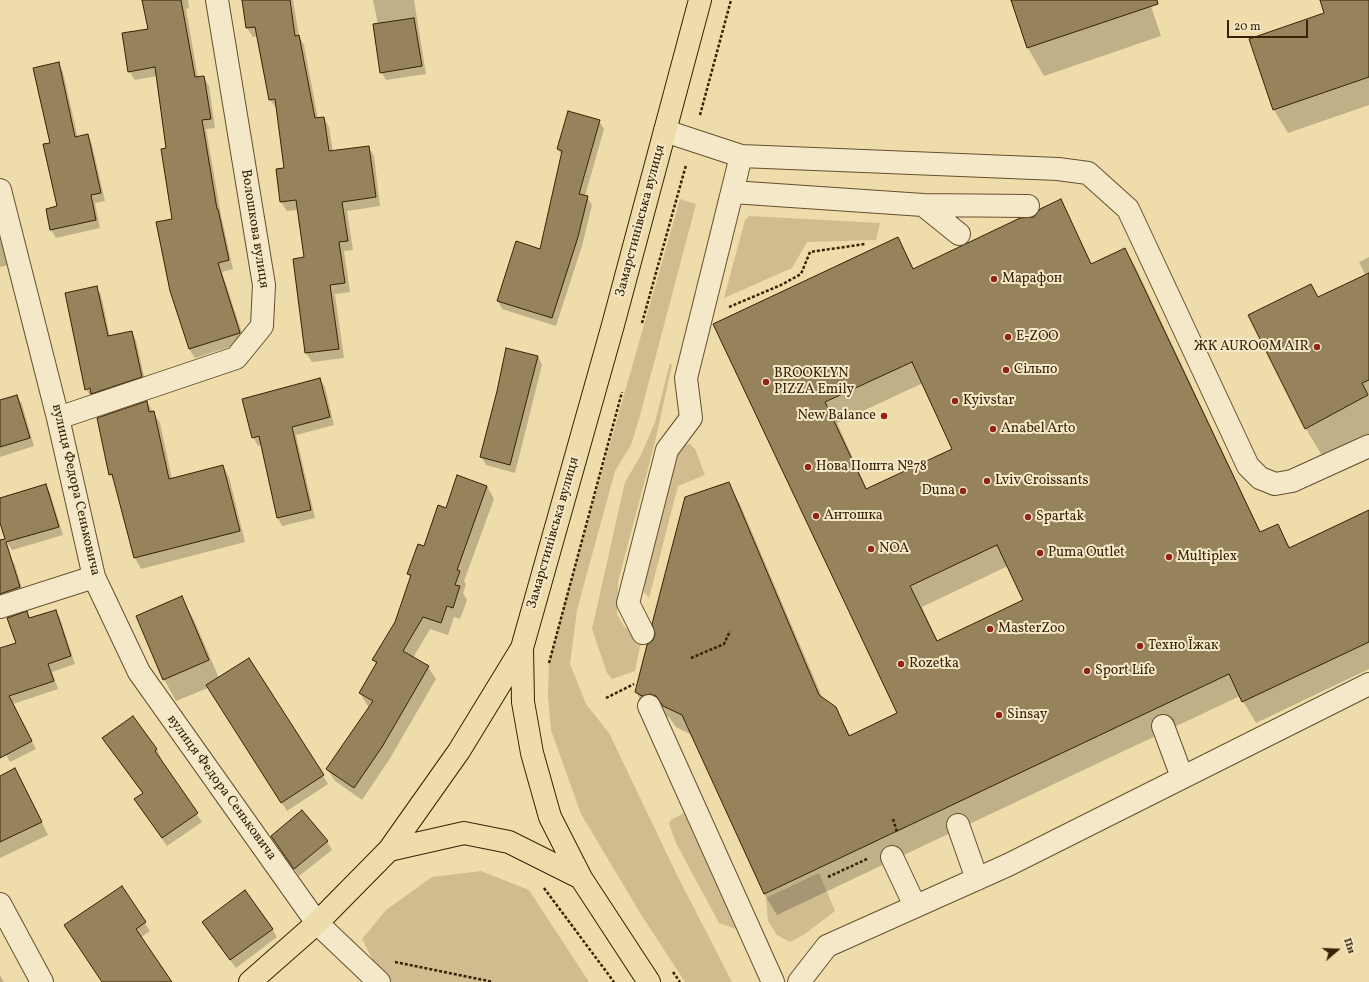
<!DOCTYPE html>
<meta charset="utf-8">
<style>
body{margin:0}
#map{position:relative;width:1369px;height:982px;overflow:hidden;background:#efdcab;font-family:Vollkorn,serif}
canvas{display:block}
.north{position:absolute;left:1317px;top:930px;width:40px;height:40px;-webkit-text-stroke:3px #f5e8c8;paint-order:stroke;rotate:71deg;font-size:11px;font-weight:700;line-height:16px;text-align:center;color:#362205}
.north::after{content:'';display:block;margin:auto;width:14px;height:18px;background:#362205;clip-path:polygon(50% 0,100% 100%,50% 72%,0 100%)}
.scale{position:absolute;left:1227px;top:20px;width:81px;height:18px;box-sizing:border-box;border:2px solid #362205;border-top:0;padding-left:5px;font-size:12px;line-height:14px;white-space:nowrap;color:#362205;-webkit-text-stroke:3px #f5e8c8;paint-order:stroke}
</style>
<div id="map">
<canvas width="1369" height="982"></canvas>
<div class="north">Пн</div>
<div class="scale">20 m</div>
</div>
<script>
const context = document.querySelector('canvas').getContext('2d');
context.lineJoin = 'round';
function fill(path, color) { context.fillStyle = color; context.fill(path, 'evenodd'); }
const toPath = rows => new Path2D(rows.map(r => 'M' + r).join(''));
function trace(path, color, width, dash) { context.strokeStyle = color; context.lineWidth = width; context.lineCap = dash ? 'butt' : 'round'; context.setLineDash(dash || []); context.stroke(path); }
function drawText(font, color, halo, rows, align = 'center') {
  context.font = font + ' Vollkorn,serif'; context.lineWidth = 4; context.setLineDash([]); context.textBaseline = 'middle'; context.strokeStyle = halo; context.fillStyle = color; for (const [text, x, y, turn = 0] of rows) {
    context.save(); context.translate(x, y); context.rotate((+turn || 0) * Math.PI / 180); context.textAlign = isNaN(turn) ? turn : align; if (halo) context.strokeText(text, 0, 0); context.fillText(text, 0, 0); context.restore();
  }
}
fill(toPath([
 [680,199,696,204,641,412,631,445,615,471,577,610,570,664,586,704,609,733,677,875,732,982,685,982,642,916,581,814,551,730,548,696,549,662,567,594],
 [749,216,880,223,876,240,807,242,792,268,724,298,745,220],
 [670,363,672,365,655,442,618,582,617,615,624,626,641,642,635,671,612,679,607,673,592,629,625,482,641,455,655,422],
 [690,444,695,449,705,475,678,486,649,598,644,592,645,582,675,463,681,446],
 [684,813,732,920,735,920,739,930,719,923,676,843,669,824,671,820],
 [481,871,529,890,589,982,389,982,381,975,362,939,386,910,432,877],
 [819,873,835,911,805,934,790,942,777,935,768,921,766,898]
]), '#d0bc8f');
fill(toPath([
 [143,0,188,0,189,8,186,9,198,78,204,77,209,86,215,128,206,129,221,215,233,269,222,272,245,342,195,358,189,349,171,291,173,219,167,149,157,76,135,80,129,71,149,30],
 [243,0,293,0,299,36,304,45,318,119,324,118,329,127,333,152,368,147,374,156,380,206,347,211,353,250,344,251,350,292,335,294,344,358,312,362,306,353,294,260,305,258,298,210,287,211,281,202,286,169,277,109,270,100,258,36,253,37,247,28],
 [373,0,414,0,426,74,386,80,381,72,378,24],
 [1012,0,1149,0,1161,36,1044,76,1028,48],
 [1321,0,1369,0,1369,105,1288,133,1274,110,1325,14],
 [58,64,63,72,78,138,88,135,92,144,105,201,95,203,100,228,56,238,51,230,58,207],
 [599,121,604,129,585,196,587,197,592,205,582,246,556,326,502,309,498,301,540,250,562,156,558,149],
 [1060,201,1092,264,1125,249,1137,270,1261,533,1277,525,1291,549,1369,511,1369,669,1256,723,1240,696,777,915,764,894,692,735,676,727,669,717,648,713,636,692,654,641,728,483,740,504,823,699,835,708,851,737,899,714,715,325,897,238,914,269,1034,218],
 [923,383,953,449,867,489,837,423],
 [1008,566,1025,601,938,642,922,607],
 [0,239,8,265,0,267],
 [1369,257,1369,439,1326,462,1306,429,1250,316,1318,298,1366,276,1359,262],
 [96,287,101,295,110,337,131,332,136,340,146,385,91,397,86,389],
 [538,356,542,365,515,473,486,465,481,456],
 [320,379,325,387,334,425,296,435,315,518,282,526,278,518,262,445,258,446,253,437],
 [17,396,22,404,34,446,0,457,0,401],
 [147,402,160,423,172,479,223,466,229,477,245,542,141,569,135,558,116,484,110,474],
 [46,485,50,493,63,535,12,550,7,542,0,519,0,499],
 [487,486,494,499,464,581,466,584,463,593,467,600,460,619,454,617,448,635,430,629,413,658,428,667,436,679,389,760,362,800,335,781,327,769,370,707,367,705,360,693,376,665,374,660,396,623,411,578,408,574,446,509],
 [9,554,15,565,25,598,0,607,0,557],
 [181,597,194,620,219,678,249,659,328,784,287,811,208,688,176,701,164,679],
 [55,611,60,618,75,664,52,672,58,689,13,704,36,749,10,762,0,743,0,649,17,644,27,613,31,619],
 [109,747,157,749,161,758,159,759,202,822,167,846,140,807,143,794],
 [0,777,22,782,48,835,0,858],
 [272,836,327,841,332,850,299,876],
 [122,887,150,931,140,938,170,982,110,982,93,969,65,925],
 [272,929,277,937,236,968,208,930],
 [0,975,4,982,0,982]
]), '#0003');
const building = toPath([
 [142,0,181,0,195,77,204,76,211,119,202,120,217,209,218,209,229,260,218,263,240,333,189,349,170,291,156,222,172,219,161,149,166,148,155,67,128,72,122,33,148,29,142,0],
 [242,0,290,0,295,36,299,35,315,118,324,117,329,151,369,146,376,197,342,202,348,241,339,242,345,283,330,285,339,349,305,353,293,259,304,257,296,200,280,202,276,169,284,168,275,99,269,100,255,27,246,28,242,0],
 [1011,0,1157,0,1158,4,1027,48,1011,0],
 [1320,0,1369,0,1369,77,1273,110,1249,39,1324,13,1320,0],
 [414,18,422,66,380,73,373,24,414,18],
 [59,62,75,137,88,134,101,193,91,195,96,220,50,230,46,209,57,206,43,144,50,143,33,68,59,62],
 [568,111,600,120,579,194,588,196,578,237,552,318,497,301,516,241,540,249,562,151,557,149,568,111],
 [1061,199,1091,264,1125,248,1260,532,1278,524,1289,548,1369,510,1369,642,1242,702,1229,674,764,894,682,715,663,706,656,696,650,694,642,696,635,692,647,645,653,640,655,634,652,624,685,497,729,482,819,695,836,707,849,736,897,713,713,324,898,237,913,269,1020,218,1034,217,1040,209,1061,199],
 [912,362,952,449,866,489,825,402,912,362],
 [997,545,1023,600,937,641,910,586,997,545],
 [1369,273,1369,380,1362,383,1368,395,1305,429,1248,315,1311,284,1318,297,1369,273],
 [97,286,108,336,132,331,142,377,91,394,90,388,85,390,65,293,97,286],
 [506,348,538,356,510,465,480,457,497,391,506,348],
 [320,378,330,417,292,427,311,510,277,518,259,436,252,438,242,399,320,378],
 [17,395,30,438,0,447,0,400,17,395],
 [147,401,149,412,154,411,169,479,223,465,240,531,134,558,112,474,109,475,97,418,147,401],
 [457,475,487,486,457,570,460,571,455,585,460,586,453,608,447,606,441,623,423,617,403,651,429,666,382,747,354,788,326,769,373,701,359,693,377,662,372,660,395,622,411,575,407,574,418,544,424,546,438,505,446,508,457,475],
 [46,484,59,527,6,542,20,587,0,594,0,540,5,539,0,523,0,498,46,484],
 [182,596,209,660,163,680,136,616,182,596],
 [56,610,71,656,48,664,54,681,9,696,32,741,0,758,0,648,16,643,7,618,27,611,29,618,56,610],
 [249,658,324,775,281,803,206,685,249,658],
 [133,716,157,749,155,751,198,813,162,838,134,799,143,793,102,738,133,716],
 [15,768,42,822,0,842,0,776,15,768],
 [302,810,328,841,294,869,271,836,302,810],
 [122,886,146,922,136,929,172,982,102,982,64,925,122,886],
 [245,890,273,929,230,960,202,922,245,890]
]);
fill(building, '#96835b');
trace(building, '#362205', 1);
const minor = toPath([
 [665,131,741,156,1058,169,1088,173,1128,209,1248,466,1260,478,1275,484,1292,481,1369,446],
 [0,190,58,418,94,577,139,672,317,923,379,982],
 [732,192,923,205,1028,206],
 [923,205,959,234],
 [58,418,236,358,262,326,264,285,217,0],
 [0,607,94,577],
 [643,633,628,603,667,450,691,418,686,378,741,156],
 [649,706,773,982],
 [1163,726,1182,777],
 [958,825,977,879],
 [892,857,915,906],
 [0,904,42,982],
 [799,982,827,946,1008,865,1369,684]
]);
const major = toPath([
 [522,648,523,702,532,753,550,817,581,878,649,982],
 [389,850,464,833,509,842,581,878],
 [250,982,317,923,389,850,459,751,522,648,613,325,700,0]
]);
trace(minor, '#64502e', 24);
trace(major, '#362205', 24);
trace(toPath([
 [700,115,731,0],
 [729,307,781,285,801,274,810,252,865,244],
 [642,323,686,165],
 [691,658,724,644,730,631],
 [549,663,622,392],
 [606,698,634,684],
 [893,819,897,832],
 [828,877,867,859],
 [544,888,614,982],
 [395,962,493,982],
 [673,972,680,982]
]), '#362205', 2.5, [3, 2]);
trace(minor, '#f5e8c8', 22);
trace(major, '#efdcab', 22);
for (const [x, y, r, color] of [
 [994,279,4,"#8f2418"],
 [1008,337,4,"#8f2418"],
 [1317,347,4,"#8f2418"],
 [1006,370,4,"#8f2418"],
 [766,382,4,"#8f2418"],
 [955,401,4,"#8f2418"],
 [884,416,4,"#8f2418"],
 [993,429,4,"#8f2418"],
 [808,467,4,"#8f2418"],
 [987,481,4,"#8f2418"],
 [963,491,4,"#8f2418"],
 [816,516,4,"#8f2418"],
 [1028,517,4,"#8f2418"],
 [871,549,4,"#8f2418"],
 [1040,553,4,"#8f2418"],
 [1169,557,4,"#8f2418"],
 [990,629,4,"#8f2418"],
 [1140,646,4,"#8f2418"],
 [901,664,4,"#8f2418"],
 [1087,671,4,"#8f2418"],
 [999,715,4,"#8f2418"]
]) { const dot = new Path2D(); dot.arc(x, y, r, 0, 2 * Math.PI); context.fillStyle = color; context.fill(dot); trace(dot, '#f5e8c8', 1.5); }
drawText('14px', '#362205', '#f5e8c8', [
 ["Замарстинівська вулиця",641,221,-75],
 ["Волошкова вулиця",254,229,81],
 ["вулиця Федора Сеньковича",75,490,77],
 ["Замарстинівська вулиця",554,533,-74],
 ["вулиця Федора Сеньковича",221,788,54]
]);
drawText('14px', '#362205', '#f5e8c8', [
 ["Марафон",1002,279],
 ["E-ZOO",1016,337],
 ["ЖК AUROOM AIR",1309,347,"right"],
 ["Сільпо",1014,370],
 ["BROOKLYN",774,374],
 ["PIZZA Emily",774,390],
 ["Kyivstar",963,401],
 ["New Balance",876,416,"right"],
 ["Anabel Arto",1001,429],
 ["Нова Пошта №78",816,467],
 ["Lviv Croissants",995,481],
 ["Duna",955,491,"right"],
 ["Антошка",824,516],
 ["Spartak",1036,517],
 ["NOA",879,549],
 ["Puma Outlet",1048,553],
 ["Multiplex",1177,557],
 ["MasterZoo",998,629],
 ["Техно Їжак",1148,646],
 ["Rozetka",909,664],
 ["Sport Life",1095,671],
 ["Sinsay",1007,715]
], 'left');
</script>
